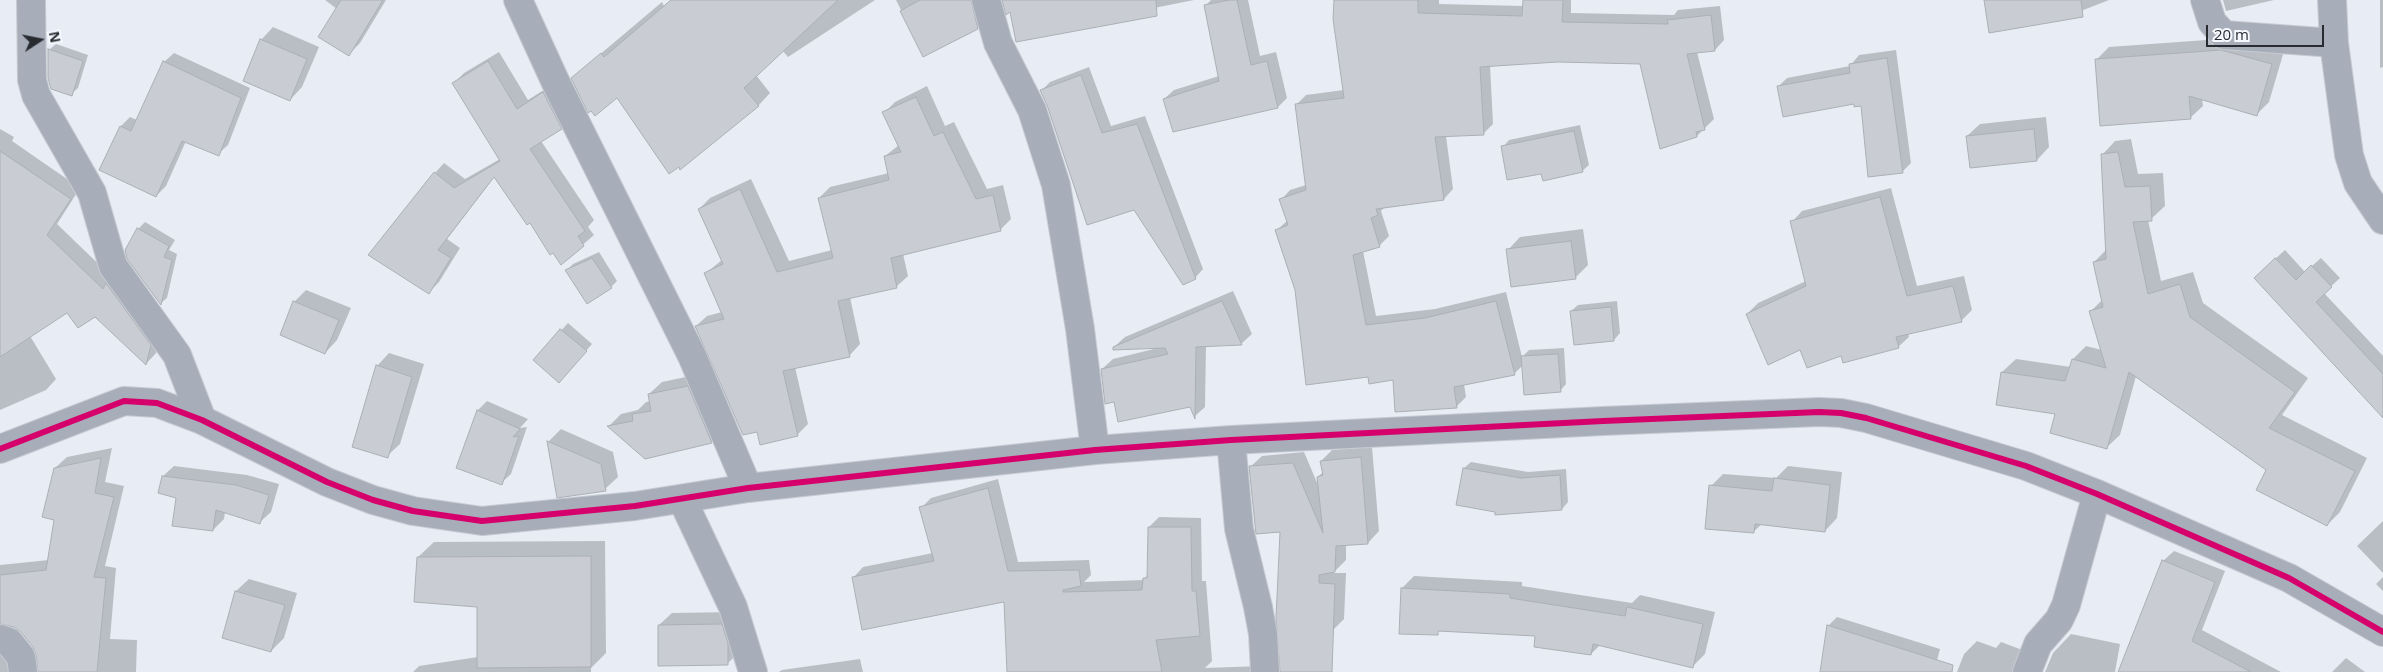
<!DOCTYPE html>
<style>
body{margin:0}
#map{position:relative;width:2383px;height:672px;overflow:hidden;background:#e8edf5;font-family:"Open Sans",sans-serif}
canvas{display:block}
.north{position:absolute;left:15px;top:15px;width:50px;height:50px;-webkit-text-stroke:4px #f5f9ff;paint-order:stroke;rotate:79deg;font-size:14px;font-weight:700;line-height:20px;text-align:center;color:#282b30}
.north::after{content:'';display:block;margin:auto;width:18px;height:22px;background:#282b30;clip-path:polygon(50% 0,100% 100%,50% 72%,0 100%)}
.scale{position:absolute;left:2206px;top:25px;width:118px;height:22px;box-sizing:border-box;border:2px solid #282b30;border-top:0;padding-left:6px;font-size:15px;line-height:18px;white-space:nowrap;color:#282b30;-webkit-text-stroke:4px #f5f9ff;paint-order:stroke}
</style>
<div id="map">
<canvas width="2383" height="672"></canvas>
<div class="north">N</div>
<div class="scale">20 m</div>
</div>
<script>
const context = document.querySelector('canvas').getContext('2d');
context.lineJoin = 'round';
function fill(path, color) { context.fillStyle = color; context.fill(path, 'evenodd'); }
const toPath = rows => new Path2D(rows.map(r => 'M' + r).join(''));
function trace(path, color, width, dash) { context.strokeStyle = color; context.lineWidth = width; context.lineCap = dash ? 'butt' : 'round'; context.setLineDash(dash || []); context.stroke(path); }
fill(toPath([
 [325,0,386,0,360,43,349,54,337,9],
 [671,0,875,0,788,57,782,50,756,75,770,93,758,106,617,96,572,78,662,2,664,6],
 [896,0,986,0,990,16,977,28,924,56],
 [1002,0,1194,0,1124,14,1011,11],
 [1211,0,1248,0,1260,56,1276,52,1287,98,1278,107,1164,99,1174,90,1219,76,1205,6],
 [1336,0,1439,0,1439,4,1524,6,1524,0,1571,0,1571,13,1674,15,1678,10,1720,6,1724,40,1715,50,1697,52,1714,119,1697,136,1641,63,1558,61,1490,65,1493,124,1483,134,1446,136,1453,189,1444,199,1385,207,1381,211,1389,236,1379,246,1363,251,1376,316,1435,309,1506,292,1522,357,1529,350,1564,348,1566,384,1560,391,1523,365,1514,374,1464,384,1466,397,1457,406,1394,379,1369,375,1296,290,1276,231,1288,220,1281,200,1290,190,1306,185,1296,105,1306,95,1344,90],
 [1985,0,2109,0,2058,20],
 [2223,0,2274,0,2226,11],
 [2380,0,2383,0,2383,67,2380,68],
 [273,27,319,47,302,87,290,100,261,40],
 [2234,38,2284,51,2269,102,2257,114,2202,98,2203,106,2190,118,2096,60,2109,47],
 [56,44,88,55,78,88,71,94,49,50],
 [1896,50,1911,163,1902,172,1862,105,1779,86,1787,78,1850,66,1859,55],
 [499,52,528,100,553,84,571,118,561,128,541,141,594,220,588,227,594,235,562,263,495,176,447,239,460,248,439,282,429,292,435,173,444,163,465,179,500,159,454,83,464,73],
 [174,53,250,88,228,145,218,154,186,141,166,186,156,196,101,170,121,126,130,117,137,120,164,62],
 [1089,67,1111,126,1145,116,1203,269,1195,278,1048,105,1041,91,1050,82],
 [927,86,945,126,954,122,987,189,1003,185,1011,219,1000,230,903,254,908,276,896,287,850,297,860,344,849,356,795,367,808,424,797,435,758,430,696,326,707,316,722,312,706,273,722,260,699,209,710,198,751,179,789,261,832,250,819,198,830,187,889,173,885,156,899,145,884,113,895,102],
 [2046,117,2049,147,2037,160,1967,136,1980,124],
 [1580,125,1589,165,1582,171,1542,173,1503,147,1509,140],
 [0,129,14,137,12,141,80,188,57,224,113,278,161,334,156,353,146,364,95,315,67,311,30,336,56,379,46,390,0,410],
 [2131,139,2138,174,2163,173,2165,206,2151,219,2148,220,2161,281,2193,272,2203,303,2308,378,2282,415,2367,458,2340,512,2327,525,2267,470,2136,376,2120,435,2106,448,2057,413,1997,404,2002,372,2016,359,2071,367,2073,359,2086,346,2102,350,2090,312,2102,300,2094,262,2106,250,2102,155,2115,141],
 [1891,188,1917,286,1964,276,1972,310,1961,321,1908,333,1909,337,1898,347,1842,354,1801,349,1747,314,1758,303,1806,281,1792,222,1802,211],
 [145,222,175,240,169,250,177,254,167,298,161,303,138,229],
 [1583,229,1588,265,1575,278,1508,250,1520,237],
 [2285,250,2305,272,2321,258,2340,278,2324,293,2383,356,2383,411,2264,269],
 [599,252,617,281,611,287,566,271,573,264],
 [306,290,351,308,337,340,325,353,294,302],
 [1233,291,1252,334,1241,344,1206,345,1205,407,1195,416,1191,406,1115,401,1102,369,1113,359,1158,348,1114,347,1125,337],
 [1617,301,1620,333,1614,340,1571,311,1578,305],
 [568,323,592,344,565,375,534,360],
 [389,353,424,364,400,444,387,456,377,366],
 [700,374,724,429,711,442,609,426,621,414,638,410,646,402,651,401,649,394,662,382],
 [487,401,528,419,520,428,527,427,511,474,501,483,458,468,478,410],
 [561,429,613,452,618,477,605,489,559,496,549,441],
 [1372,447,1379,531,1368,543,1346,544,1346,560,1333,573,1346,573,1344,619,1333,630,1250,467,1262,456,1304,452,1318,485,1318,477,1324,471,1321,461,1332,450],
 [112,448,105,482,124,486,105,566,116,568,110,639,137,640,136,672,39,672,38,655,35,647,22,631,14,626,0,623,0,565,49,560,55,519,55,468,67,457],
 [1471,462,1528,472,1566,469,1568,502,1562,509,1496,511,1458,504,1464,468],
 [174,466,247,475,279,484,271,512,260,522,225,512,224,519,213,530,177,497,163,476],
 [1788,466,1842,472,1837,518,1825,531,1762,524,1753,532,1711,486,1723,474,1776,478],
 [998,479,1018,562,1089,560,1091,575,1084,582,1144,580,1148,574,1149,527,1159,517,1201,518,1202,581,1206,581,1212,661,1205,668,1261,666,1266,672,1019,672,1005,600,853,578,863,567,933,553,921,508,931,498],
 [2383,521,2383,573,2357,546],
 [605,541,606,653,591,668,591,672,413,672,419,666,478,657,478,606,418,557,434,542],
 [2174,551,2225,571,2202,630,2281,672,2134,672,2163,561],
 [1414,576,1522,582,1522,586,1632,603,1640,595,1715,612,1705,654,1693,666,1600,645,1591,654,1537,634,1440,630,1438,632,1402,588],
 [2383,577,2383,591,2376,584],
 [249,579,297,593,284,638,271,651,223,637,236,591],
 [734,612,740,651,727,664,659,625,672,613],
 [1837,617,1940,649,1934,672,1821,672,1828,626],
 [2071,634,2120,644,2115,672,2045,672,2053,653],
 [0,638,24,672,0,672],
 [1977,641,1996,648,2001,642,2025,651,2031,672,1957,672,1964,654],
 [2346,658,2365,672,2332,672],
 [860,659,863,672,779,672,782,670]
]), '#0003');
const building = toPath([
 [341,0,383,0,349,56,318,37,341,0],
 [671,0,838,0,744,88,759,106,680,170,679,167,669,174,617,98,595,116,591,111,588,113,571,78,601,53,604,57,671,0],
 [920,0,971,0,978,29,923,57,900,11,920,0],
 [1002,0,1156,0,1157,16,1016,42,1010,12,1006,15,1002,0],
 [1229,0,1237,0,1251,65,1267,61,1278,108,1173,132,1163,99,1219,81,1204,5,1229,0],
 [1334,0,1418,0,1418,13,1522,16,1523,0,1563,0,1562,22,1668,24,1667,20,1711,15,1715,51,1687,54,1705,130,1696,132,1697,137,1660,149,1640,64,1558,62,1480,67,1484,135,1435,137,1444,200,1376,209,1378,215,1371,218,1380,247,1353,255,1366,325,1425,318,1496,301,1515,375,1454,387,1457,408,1395,412,1393,380,1369,384,1368,377,1306,385,1295,290,1275,230,1288,225,1279,199,1306,190,1295,104,1344,98,1333,19,1334,0],
 [1984,0,2081,0,2083,17,1989,33,1984,0],
 [260,39,307,59,290,101,243,81,260,39],
 [48,49,83,61,72,96,51,89,48,78,48,49],
 [2221,50,2272,64,2257,116,2189,96,2191,119,2100,126,2095,59,2221,50],
 [1887,58,1903,173,1868,177,1861,106,1854,107,1854,104,1783,117,1777,86,1850,73,1849,64,1887,58],
 [163,61,241,98,219,156,182,141,156,197,99,170,120,126,131,131,163,61],
 [488,61,517,109,543,92,562,129,530,149,585,231,578,236,584,246,561,265,553,253,550,255,530,223,527,225,494,177,438,250,451,258,429,294,368,255,434,172,454,188,500,161,452,83,488,61],
 [1081,75,1102,133,1137,124,1196,279,1183,285,1134,210,1087,225,1047,105,1040,90,1081,75],
 [916,97,934,136,943,132,976,199,993,195,1001,231,891,258,897,288,838,301,850,357,783,371,798,436,760,445,757,432,743,435,695,326,724,319,704,273,723,264,698,209,740,189,777,272,833,258,818,198,889,180,884,156,901,152,882,112,916,97],
 [2034,129,2037,161,1970,168,1966,136,2034,129],
 [1574,131,1583,172,1543,181,1541,174,1507,180,1501,146,1574,131],
 [0,151,71,199,47,235,103,289,106,283,151,345,146,365,95,317,78,328,67,313,0,357,0,151],
 [2118,152,2125,187,2150,186,2152,221,2133,222,2148,294,2180,284,2190,317,2295,392,2269,428,2355,471,2327,526,2256,490,2266,470,2129,372,2107,449,2050,433,2055,414,1996,405,2001,372,2065,381,2072,359,2106,368,2089,311,2103,307,2093,262,2106,259,2101,154,2118,152],
 [1880,197,1907,296,1953,286,1962,322,1896,337,1899,348,1843,363,1841,356,1807,368,1800,350,1768,365,1746,314,1806,286,1790,221,1880,197],
 [137,228,169,246,164,257,172,260,161,305,127,259,125,250,137,228],
 [1571,241,1576,279,1511,287,1506,249,1571,241],
 [592,258,612,288,587,304,565,270,592,258],
 [2275,258,2296,280,2311,265,2332,287,2316,302,2383,374,2383,418,2254,278,2275,258],
 [293,301,339,320,325,354,280,335,293,301],
 [1222,301,1242,345,1196,347,1195,419,1190,407,1118,422,1114,402,1105,404,1101,369,1168,354,1165,348,1113,350,1113,347,1222,301],
 [1611,307,1614,341,1574,345,1570,311,1611,307],
 [560,329,587,351,559,383,533,360,560,329],
 [1558,354,1561,392,1524,395,1521,356,1558,354],
 [376,365,412,377,388,458,352,447,376,365],
 [688,386,712,443,645,459,607,426,633,421,632,414,651,411,648,394,688,386],
 [477,410,520,429,513,437,519,436,502,485,456,468,477,410],
 [547,441,601,464,606,491,557,498,547,441],
 [1361,457,1368,544,1336,546,1335,572,1319,575,1319,583,1335,584,1332,672,1280,672,1276,618,1280,532,1256,534,1249,466,1293,463,1323,533,1317,477,1323,475,1320,461,1361,457],
 [101,458,95,493,114,497,94,577,106,578,97,672,38,672,36,655,33,647,21,632,14,627,0,624,0,575,46,570,54,520,42,517,54,468,101,458],
 [1463,468,1521,478,1560,475,1562,510,1495,515,1495,512,1456,505,1463,468],
 [162,476,236,485,269,495,260,524,216,510,213,531,172,526,176,498,158,493,162,476],
 [1774,478,1830,485,1825,532,1755,524,1754,533,1705,529,1709,485,1772,491,1774,478],
 [988,488,1008,571,1079,570,1081,586,1063,590,1063,592,1142,590,1143,578,1147,578,1148,527,1191,527,1192,591,1196,591,1200,636,1156,640,1162,672,1007,672,1004,602,862,630,852,577,934,561,919,507,988,488],
 [591,556,591,667,477,668,477,607,414,602,417,557,591,556],
 [2162,560,2215,582,2192,641,2251,672,2118,672,2162,560],
 [1401,588,1510,594,1510,598,1625,616,1627,607,1703,624,1693,668,1593,644,1591,655,1534,647,1535,636,1438,631,1438,635,1399,634,1401,588],
 [235,591,285,605,271,652,222,638,235,591],
 [722,624,728,643,728,665,658,666,658,625,722,624],
 [1827,625,1953,665,1952,672,1820,672,1827,625]
]);
fill(building, '#c9cdd3');
trace(building, '#abafb5', 1);
const minor = toPath([
 [31,0,32,80,36,95,92,193,113,266,177,355,202,420],
 [518,0,556,83,692,356,748,488],
 [986,0,998,43,1032,110,1056,185,1080,329,1095,450],
 [2205,0,2212,22,2224,35,2334,43],
 [2332,0,2334,43,2349,155,2358,183,2383,220],
 [1231,440,1239,529,1258,607,1263,634,1265,672],
 [0,449,124,401,157,403,202,420,327,482,373,500,413,511,482,521,635,506,748,488,1095,450,1231,440,1603,421,1819,412,1841,413,1866,418,2026,466,2097,494,2289,578,2383,632],
 [682,499,733,607,753,672],
 [0,639,9,642,21,657,23,672],
 [2027,672,2038,644,2059,620,2066,605,2097,494]
]);
trace(minor, '#c6cbd1', 30);
trace(minor, '#a7aeba', 28);
trace(toPath([
 [0,449,124,401,157,403,202,420,327,482,373,500,413,511,482,521,635,506,748,488,1095,450,1231,440,1603,421,1819,412,1841,413,1866,418,2026,466,2097,494,2289,578,2383,632]
]), '#d6006c', 6);
</script>
